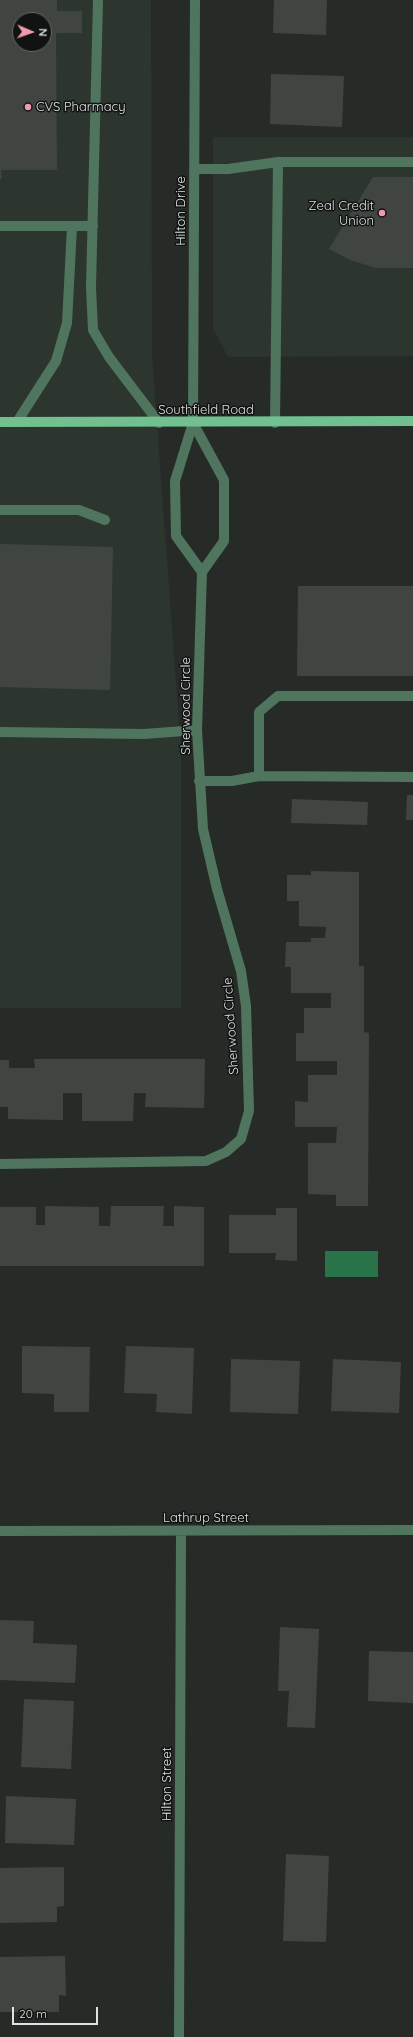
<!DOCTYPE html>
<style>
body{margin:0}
#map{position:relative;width:413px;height:2037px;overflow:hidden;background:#272b28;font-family:Quicksand,sans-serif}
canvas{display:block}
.north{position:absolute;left:12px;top:12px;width:40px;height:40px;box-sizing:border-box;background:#111312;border:1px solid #636664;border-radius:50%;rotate:92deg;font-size:11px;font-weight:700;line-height:16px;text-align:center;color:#dfe2e0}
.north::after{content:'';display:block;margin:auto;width:14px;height:18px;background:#f29aad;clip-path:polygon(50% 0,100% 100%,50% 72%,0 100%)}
.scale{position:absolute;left:12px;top:2007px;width:86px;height:18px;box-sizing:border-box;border:2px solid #dfe2e0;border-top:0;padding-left:5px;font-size:12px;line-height:14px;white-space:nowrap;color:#dfe2e0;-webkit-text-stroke:3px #111312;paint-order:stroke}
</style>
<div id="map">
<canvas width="413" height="2037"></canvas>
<div class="north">N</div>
<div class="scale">20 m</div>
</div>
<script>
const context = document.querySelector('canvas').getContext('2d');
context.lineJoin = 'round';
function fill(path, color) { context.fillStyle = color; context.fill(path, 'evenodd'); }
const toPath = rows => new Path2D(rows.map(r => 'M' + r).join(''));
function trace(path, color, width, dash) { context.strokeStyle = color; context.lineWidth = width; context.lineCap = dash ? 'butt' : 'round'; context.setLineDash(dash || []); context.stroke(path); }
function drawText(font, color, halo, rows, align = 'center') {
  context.font = font + ' Quicksand,sans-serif'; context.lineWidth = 3; context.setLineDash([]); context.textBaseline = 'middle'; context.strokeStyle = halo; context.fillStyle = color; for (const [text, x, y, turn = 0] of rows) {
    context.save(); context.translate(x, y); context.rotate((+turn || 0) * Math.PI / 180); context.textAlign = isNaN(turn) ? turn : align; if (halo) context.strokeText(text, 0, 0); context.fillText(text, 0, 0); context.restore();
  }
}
fill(toPath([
 [0,0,151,0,152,356,181,751,181,1008,0,1008],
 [20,20,44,20,44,44,20,44],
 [213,137,413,137,413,356,228,357,213,328]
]), '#2c362f');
fill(toPath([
 [325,1251,378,1251,378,1277,325,1277]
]), '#28734a');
fill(toPath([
 [0,0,57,0,57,11,82,11,82,33,56,33,57,170,1,170,2,179,0,179],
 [20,20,44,20,44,44,20,44],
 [274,0,327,0,326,35,273,33],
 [271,74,344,76,342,127,270,124],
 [373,177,413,177,413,268,376,268,350,260,329,249],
 [0,544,113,547,110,690,0,687],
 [298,586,413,586,413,676,297,676],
 [407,795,413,795,413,820,406,820],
 [292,799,368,802,367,825,291,823],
 [311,871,359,872,359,966,364,966,364,1032,369,1033,368,1206,336,1206,336,1195,308,1194,308,1143,336,1143,337,1127,295,1127,295,1101,308,1102,308,1075,337,1075,337,1061,296,1061,296,1033,304,1033,304,1008,331,1008,331,993,291,993,291,967,285,967,286,942,311,942,311,938,325,938,326,927,299,926,299,901,287,901,287,875,311,875],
 [34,1059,205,1059,204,1108,145,1107,146,1093,134,1093,133,1121,82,1121,82,1093,63,1093,63,1120,8,1119,8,1107,0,1107,0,1060,9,1060,9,1068,35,1068],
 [45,1206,99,1207,99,1226,110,1226,111,1206,164,1206,163,1226,174,1226,174,1206,204,1207,204,1266,0,1266,0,1207,36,1207,36,1225,45,1225],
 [276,1208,297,1208,297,1261,275,1260,276,1253,229,1253,229,1215,276,1215],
 [22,1346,90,1347,89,1412,54,1412,54,1394,22,1393],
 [126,1346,194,1348,192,1414,156,1412,157,1394,124,1393],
 [231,1359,300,1361,298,1414,230,1412],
 [333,1359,401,1362,399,1413,331,1411],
 [0,1620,34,1621,33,1643,77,1645,75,1683,0,1680],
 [280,1627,319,1629,315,1728,287,1727,289,1691,278,1691],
 [369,1651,413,1652,413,1703,368,1701],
 [24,1699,74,1701,71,1769,21,1767],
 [6,1796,76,1799,74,1845,5,1843],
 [286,1854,329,1856,326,1942,283,1941],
 [64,1867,64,1906,57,1907,57,1922,0,1923,0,1868],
 [65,1956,66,1996,59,1995,59,2012,0,2012,0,1957]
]), '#414542');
trace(toPath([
 [98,0,91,287,93,330,109,357,159,423],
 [195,0,193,423,175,481,176,536,202,572],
 [194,169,228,169,278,162,413,162],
 [0,226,93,226],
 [17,422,56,361,67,323,72,227],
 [275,423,278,162],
 [0,510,79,510,105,520],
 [0,732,144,734,197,730],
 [259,776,259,712,278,696,413,696],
 [199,781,232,781,259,776,413,777],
 [0,1164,206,1161,226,1152,241,1139,249,1111,246,1006,241,971,217,889,203,829,197,730,202,572,224,541,224,480,193,423],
 [0,1531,413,1530],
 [179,2037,181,1531]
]), '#50755e', 10);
trace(toPath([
 [0,422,413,421]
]), '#71c090', 10);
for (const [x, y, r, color] of [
 [28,107,4,"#f29aad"],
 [382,213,4,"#f29aad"]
]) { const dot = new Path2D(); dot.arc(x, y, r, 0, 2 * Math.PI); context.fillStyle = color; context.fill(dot); trace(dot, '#111312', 1.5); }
drawText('13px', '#dfe2e0', '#111312', [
 ["CVS Pharmacy",36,107],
 ["Zeal Credit",374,206,"right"],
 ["Union",374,221,"right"]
], 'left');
drawText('13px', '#dfe2e0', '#111312', [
 ["Hilton Drive",181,211,-90],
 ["Southfield Road",206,410],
 ["Sherwood Circle",186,706,-90],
 ["Sherwood Circle",231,1026,-94],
 ["Lathrup Street",206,1518],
 ["Hilton Street",167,1784,-90]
]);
</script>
